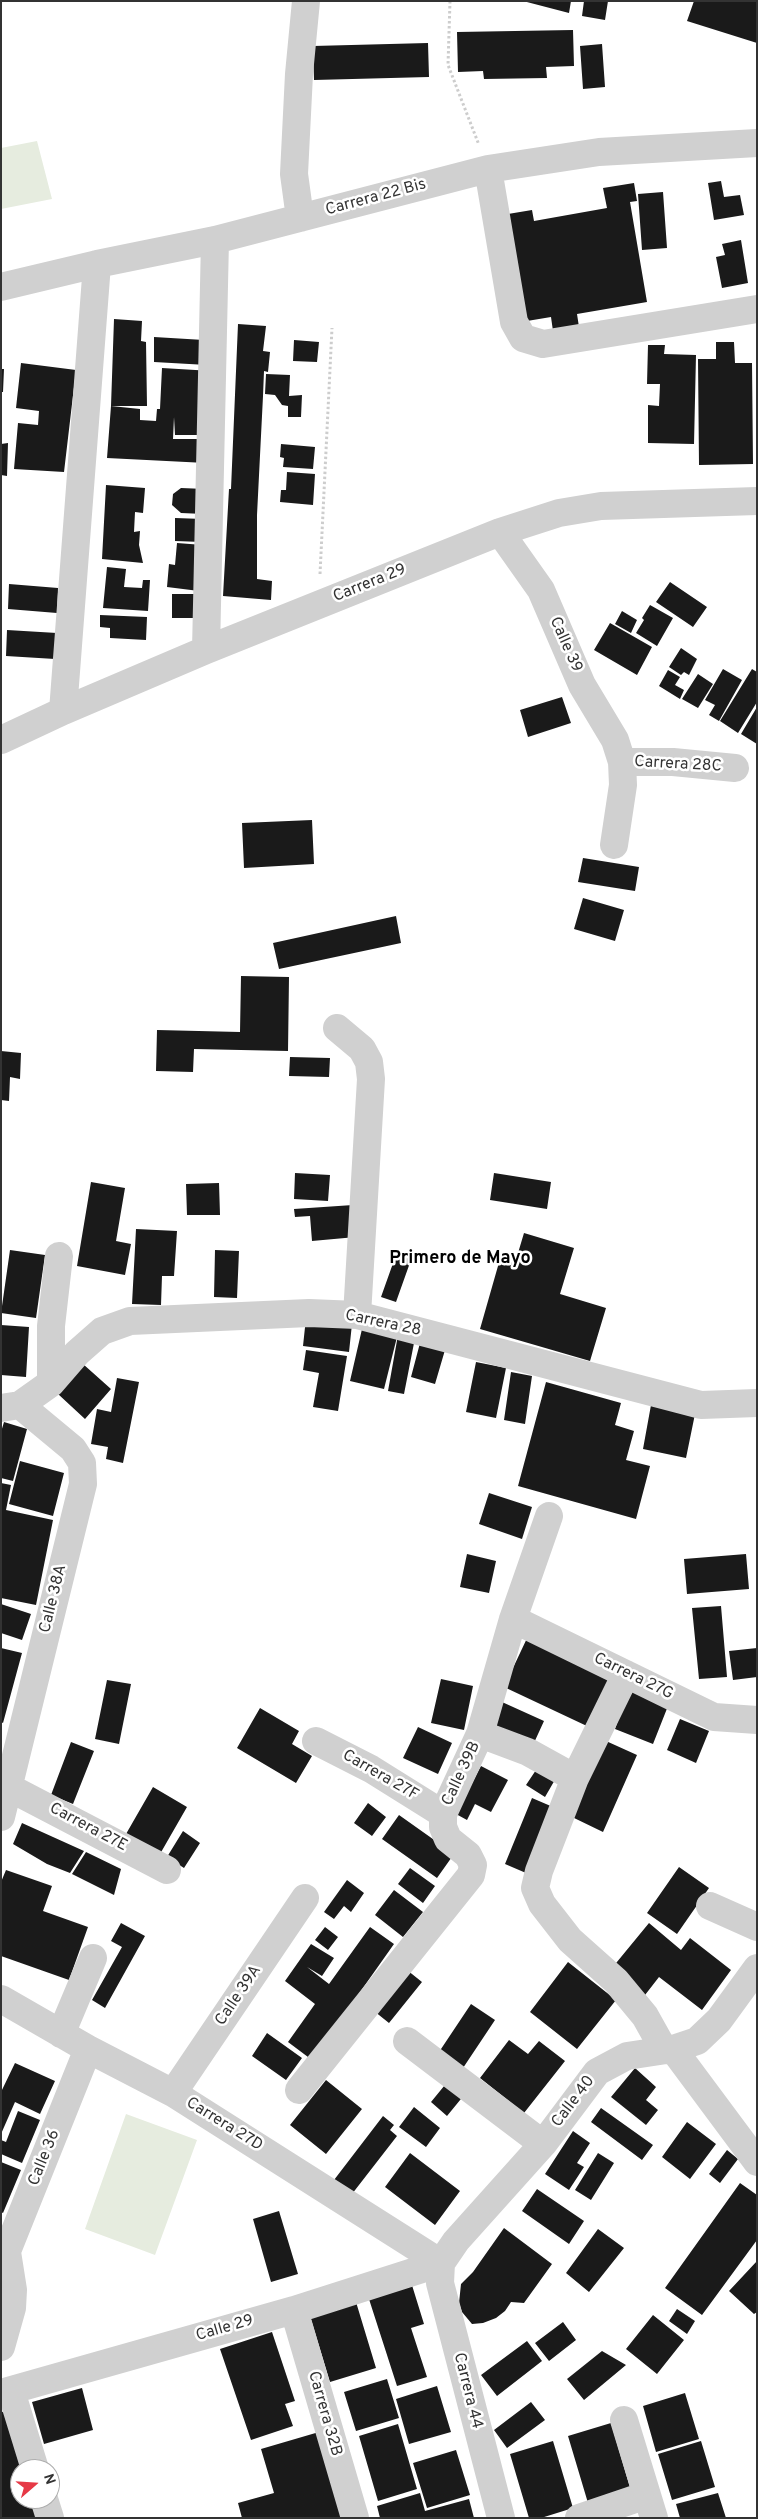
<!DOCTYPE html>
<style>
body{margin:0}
#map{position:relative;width:758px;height:2519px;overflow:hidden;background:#fff;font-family:Overpass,sans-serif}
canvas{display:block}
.frame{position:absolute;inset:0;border:2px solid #333;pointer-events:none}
.north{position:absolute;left:10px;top:2459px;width:50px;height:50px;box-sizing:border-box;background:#fff;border:1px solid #adadad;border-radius:50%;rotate:71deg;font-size:14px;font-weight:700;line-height:20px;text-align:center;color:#333}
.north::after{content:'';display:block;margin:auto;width:18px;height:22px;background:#e63946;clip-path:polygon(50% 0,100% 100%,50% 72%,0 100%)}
</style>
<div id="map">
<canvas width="758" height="2519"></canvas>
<div class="frame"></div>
<div class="north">N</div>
</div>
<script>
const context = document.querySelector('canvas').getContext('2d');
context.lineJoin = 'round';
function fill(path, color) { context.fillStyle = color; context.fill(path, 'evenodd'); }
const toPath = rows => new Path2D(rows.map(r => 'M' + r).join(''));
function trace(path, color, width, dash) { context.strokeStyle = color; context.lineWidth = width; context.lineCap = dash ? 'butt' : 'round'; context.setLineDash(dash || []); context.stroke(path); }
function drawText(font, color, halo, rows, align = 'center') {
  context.font = font + ' Overpass,sans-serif'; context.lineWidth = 5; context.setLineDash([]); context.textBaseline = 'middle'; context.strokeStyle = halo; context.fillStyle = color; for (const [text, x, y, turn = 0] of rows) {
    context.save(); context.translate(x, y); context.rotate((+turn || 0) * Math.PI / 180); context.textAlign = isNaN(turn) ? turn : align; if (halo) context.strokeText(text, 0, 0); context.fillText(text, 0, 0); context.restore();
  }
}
fill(toPath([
 [37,141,52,199,1,209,1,148],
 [126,2114,197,2140,155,2255,85,2229]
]), '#e6ecdf');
fill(toPath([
 [523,1,571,1,569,13],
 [584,1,608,1,605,20,582,16],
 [694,1,757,1,757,43,687,21],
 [573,30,574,66,546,67,547,78,484,79,483,71,458,72,457,32],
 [428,43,429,77,314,80,313,46],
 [602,44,605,87,583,89,580,46],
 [721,181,724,197,740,195,744,215,714,220,708,183],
 [634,183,637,201,630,202,647,302,577,314,579,327,553,331,551,317,527,321,508,214,532,210,534,221,607,208,603,188],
 [663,192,667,248,642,250,638,194],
 [741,240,748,283,722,288,716,257,725,255,722,244],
 [114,319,142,321,141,341,146,342,147,406,111,406],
 [238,324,266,326,263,351,270,352,268,372,264,371,263,396,257,515,257,579,272,581,271,600,223,596,229,489,231,489],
 [154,337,204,340,207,365,154,362],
 [294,340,319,342,317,362,293,361],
 [716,342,734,342,735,363,752,363,753,464,699,465,698,359,716,359],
 [648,345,665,345,664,354,696,355,694,444,648,443,648,405,659,406,660,384,647,384],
 [21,363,76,370,64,472,14,469,18,423,38,425,39,411,16,408],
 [162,368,212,371,210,435,175,435,174,417,173,439,207,439,206,463,107,458,111,406,140,409,140,420,156,421,157,409,160,409],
 [1,369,4,369,3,392,1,392],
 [266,374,290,375,289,396,302,395,301,417,288,417,288,406,282,405,275,395,265,394],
 [8,443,7,476,1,475,1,444],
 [281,444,315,447,313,469,283,467,284,458,280,457],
 [287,472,315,474,313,505,280,502,281,490,286,490],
 [106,485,145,488,143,513,135,512,134,532,140,531,139,545,143,563,102,559],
 [181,488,205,489,204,514,181,513,172,505,173,494],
 [175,518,203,519,202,542,175,541],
 [177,543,203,545,199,591,167,587,169,564,175,565],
 [107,567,126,569,124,587,142,588,143,580,150,580,148,611,103,608],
 [670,582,707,607,693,627,656,602],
 [9,584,58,588,57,613,8,609],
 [172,594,199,594,199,618,172,618],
 [650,605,673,618,657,646,636,633,644,620,642,618],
 [622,611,637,620,631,633,615,624],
 [100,615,147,617,146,640,110,638,110,628,100,627],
 [610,623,652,647,637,675,594,650],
 [7,630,57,633,55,659,6,656],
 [681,648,697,659,689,675,684,672,681,675,669,667],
 [723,669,742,680,719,721,709,715,715,705,705,700],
 [752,669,757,672,757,702,738,733,720,721],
 [668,670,680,677,675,685,684,690,680,699,659,686],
 [698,674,713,684,698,708,682,699],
 [562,697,571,723,528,737,520,710],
 [757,707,757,744,741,734],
 [312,820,314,864,244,868,242,823],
 [583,858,639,867,635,891,578,882],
 [583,898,624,910,615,941,574,929],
 [396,916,401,943,279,969,273,943],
 [241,976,289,977,288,1051,194,1049,193,1072,156,1071,157,1030,240,1032],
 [1,1051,21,1053,20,1079,10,1077,9,1101,1,1100],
 [290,1057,330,1058,329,1077,289,1076],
 [295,1173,330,1175,328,1201,294,1199],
 [494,1173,551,1182,547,1209,490,1200],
 [91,1182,125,1188,116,1241,131,1244,125,1275,77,1266],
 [219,1183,220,1215,187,1215,186,1184],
 [353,1205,356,1237,312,1241,310,1216,295,1217,294,1209],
 [136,1229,177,1231,174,1276,162,1276,161,1305,132,1304],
 [524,1233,574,1248,560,1294,606,1308,590,1361,480,1329,500,1259,515,1263],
 [10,1250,45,1255,36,1318,1,1313],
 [215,1250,239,1251,237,1298,214,1297],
 [397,1252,412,1257,396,1302,381,1297],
 [306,1318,352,1324,349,1352,303,1346],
 [1,1325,29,1327,26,1377,1,1375],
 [362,1329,397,1337,384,1389,350,1381],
 [398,1335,415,1338,404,1394,388,1391],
 [420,1343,445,1350,435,1384,411,1377],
 [306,1350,347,1356,338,1411,313,1407,319,1373,303,1370],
 [476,1362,506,1368,496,1418,466,1412],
 [83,1364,111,1389,85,1419,58,1394],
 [511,1372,532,1376,525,1424,504,1420],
 [117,1378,139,1382,123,1463,106,1459,108,1447,91,1444,97,1409,111,1412],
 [546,1382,621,1403,615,1425,634,1431,626,1460,650,1466,636,1519,518,1486],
 [651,1405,695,1414,686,1458,643,1449],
 [4,1422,27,1429,13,1481,1,1478,1,1432],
 [20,1461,64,1473,53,1516,9,1504],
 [1,1483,11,1485,6,1510,53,1520,36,1605,1,1598],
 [489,1493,532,1507,522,1539,479,1524],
 [467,1554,496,1561,489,1593,460,1587],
 [746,1554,749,1589,687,1594,684,1559],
 [1,1604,31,1614,22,1640,1,1633],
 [721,1606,727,1677,699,1679,692,1608],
 [529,1634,614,1675,589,1727,504,1687],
 [1,1648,22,1653,3,1723,1,1722],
 [757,1648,757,1677,733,1680,729,1651],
 [441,1679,473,1686,464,1730,431,1723],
 [107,1680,131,1684,119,1744,95,1739],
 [629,1690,668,1706,653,1744,615,1729],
 [502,1702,544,1721,533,1745,492,1726],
 [260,1708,299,1731,292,1744,312,1756,296,1783,237,1748],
 [680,1719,709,1731,696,1763,667,1750],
 [418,1727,452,1743,438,1774,403,1758],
 [606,1741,637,1755,603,1832,572,1817],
 [71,1742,94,1751,73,1804,51,1795],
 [481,1766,508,1780,491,1812,475,1804,467,1820,456,1814],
 [538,1767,556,1778,545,1797,526,1785],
 [153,1787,187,1807,160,1854,126,1834],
 [532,1798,553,1807,526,1873,505,1864],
 [368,1803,386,1817,372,1836,354,1823],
 [399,1815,454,1854,437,1878,382,1839],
 [22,1823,84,1851,70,1873,47,1864,13,1844],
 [183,1831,200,1843,184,1868,167,1857],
 [86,1852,121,1869,114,1895,72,1874],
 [679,1867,709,1888,677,1934,647,1913],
 [410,1868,435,1886,423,1903,398,1884],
 [6,1870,52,1886,43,1911,88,1927,69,1980,1,1956,1,1882],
 [347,1880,364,1893,351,1912,344,1906,334,1919,324,1912],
 [394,1890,423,1912,403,1937,375,1915],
 [121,1923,145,1936,105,2008,92,2000,122,1947,111,1941],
 [649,1923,681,1950,690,1938,731,1970,702,2010,659,1977,645,1995,612,1968],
 [325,1927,338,1937,328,1950,315,1940],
 [370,1927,394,1944,312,2060,288,2042,315,2004,285,1981,311,1944,334,1958,322,1976,307,1967,329,1984],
 [568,1962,616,2000,577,2049,530,2012],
 [407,1970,422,1982,389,2023,374,2011],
 [471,2004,495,2020,463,2068,439,2052],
 [267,2033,302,2058,286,2080,252,2056],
 [509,2040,528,2054,539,2041,565,2061,524,2113,480,2078],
 [15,2063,55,2081,40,2114,15,2102,1,2134,1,2092],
 [635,2068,656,2087,646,2100,658,2110,646,2125,611,2097],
 [326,2080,362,2109,326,2154,290,2125],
 [449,2080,465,2094,447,2116,431,2102],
 [414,2107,440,2128,426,2147,399,2127],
 [601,2108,653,2145,642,2160,591,2122],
 [18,2111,40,2120,22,2163,1,2154,1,2140,6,2142],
 [383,2116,394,2125,390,2130,397,2136,352,2194,334,2180],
 [687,2122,716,2144,690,2179,662,2157],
 [573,2131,590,2143,577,2163,584,2167,569,2190,545,2174],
 [727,2150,738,2159,720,2183,709,2174],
 [410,2153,460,2191,435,2225,385,2187],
 [598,2153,614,2163,591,2200,575,2190],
 [1,2162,21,2170,3,2213,1,2212],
 [740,2183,757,2195,757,2240,702,2315,665,2288],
 [537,2189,584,2221,569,2244,522,2211],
 [279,2211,298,2274,271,2282,253,2219],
 [504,2228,552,2264,524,2303,511,2302,505,2311,496,2318,483,2323,472,2324,462,2312,459,2303,461,2284,473,2272],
 [598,2229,624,2248,589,2292,566,2273],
 [757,2261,757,2312,754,2314,729,2291],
 [411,2282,424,2324,411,2328,427,2377,397,2386,368,2296],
 [356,2302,376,2368,330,2382,310,2316],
 [677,2309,695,2321,687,2334,669,2321],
 [653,2315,684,2340,657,2374,626,2349],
 [563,2322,576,2340,549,2361,535,2343],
 [272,2332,295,2401,285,2404,293,2426,251,2440,220,2349],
 [527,2341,542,2361,497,2396,481,2375],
 [602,2351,626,2365,584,2400,567,2379],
 [387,2379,399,2418,356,2431,344,2392],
 [437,2386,451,2432,409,2444,396,2399],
 [82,2388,93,2430,44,2444,32,2402],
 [685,2393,699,2439,656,2452,643,2406],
 [531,2402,545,2420,507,2448,494,2430],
 [10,2406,26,2469,20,2469,20,2499,34,2499,39,2518,1,2518,1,2413],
 [611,2423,631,2491,588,2503,568,2436],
 [398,2424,417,2489,378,2501,359,2436],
 [319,2432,343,2518,242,2518,238,2503,274,2493,261,2449],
 [553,2441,573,2508,541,2518,529,2518,510,2454],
 [701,2441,715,2487,672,2500,658,2454],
 [456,2450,470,2495,427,2508,413,2463],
 [420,2493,425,2511,469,2499,474,2518,380,2518,377,2506],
 [718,2493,726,2518,680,2518,676,2504]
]), '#1a1a1a');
trace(toPath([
 [450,1,448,65,479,145],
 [320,574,332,328]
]), '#cdcdcd', 3, [2.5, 2.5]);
trace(toPath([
 [488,169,514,322,523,338,543,344,757,309],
 [300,218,294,174,299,74,306,1],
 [1,287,97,264,215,240,488,169,599,152,757,143],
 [500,532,541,590,582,685,615,740,622,762,623,785,614,845],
 [206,650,215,240],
 [63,711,97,264],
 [1,740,63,711,206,650,500,532,559,513,601,506,757,501],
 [622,762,673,762,735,768],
 [337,1028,362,1049,369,1062,371,1079,357,1315],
 [51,1383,51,1326,59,1256],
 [1,1408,20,1405,51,1383,77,1353,102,1331,130,1321,309,1313,357,1315,701,1405,757,1403],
 [513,1619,714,1717,757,1720],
 [480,1734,528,1752,575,1778,539,1871,535,1888,542,1904,570,1940,616,1981,645,2016,664,2050],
 [316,1741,371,1769,443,1814],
 [575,1778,626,1674],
 [8,1787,167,1870],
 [1,1817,83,1484,82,1463,73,1449,20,1405],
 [710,1906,757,1927],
 [1,1999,88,2049,173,2093,441,2263],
 [61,2034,93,1958],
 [407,2041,543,2144],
 [673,2049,757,2162],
 [299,2090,471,1875,473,1865,468,1855,448,1839,443,1827,443,1814,480,1734,513,1619,549,1516],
 [173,2093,305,1898],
 [441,2263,456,2241,543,2144,597,2072,627,2056,673,2049,697,2041,719,2020,757,1968],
 [441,2263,440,2283,501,2518],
 [1,2266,88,2049],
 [294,2310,355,2518],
 [1,2347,12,2308,13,2290,7,2252],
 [8,2391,294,2310,441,2263],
 [8,2391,15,2404,35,2469],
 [624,2420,654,2518],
 [44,2499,50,2518],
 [579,2518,647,2495]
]), '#d0d0d0', 28);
drawText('16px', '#333', '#fff', [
 ["Carrera 22 Bis",376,198,-15],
 ["Carrera 29",370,584,-22],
 ["Calle 39",565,645,66],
 ["Carrera 28C",678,765,3],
 ["Carrera 28",383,1324,12],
 ["Calle 38A",54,1599,-76],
 ["Carrera 27G",633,1677,26],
 ["Calle 39B",462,1774,-65],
 ["Carrera 27F",380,1776,30],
 ["Carrera 27E",88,1828,28],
 ["Calle 39A",239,1996,-56],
 ["Calle 40",574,2102,-53],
 ["Carrera 27D",224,2125,32],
 ["Calle 36",45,2158,-68],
 ["Calle 29",225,2329,-16],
 ["Carrera 44",467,2391,76],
 ["Carrera 32B",324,2414,74]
]);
drawText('bold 18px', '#000', '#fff', [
 ["Primero de Mayo",460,1259]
]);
</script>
